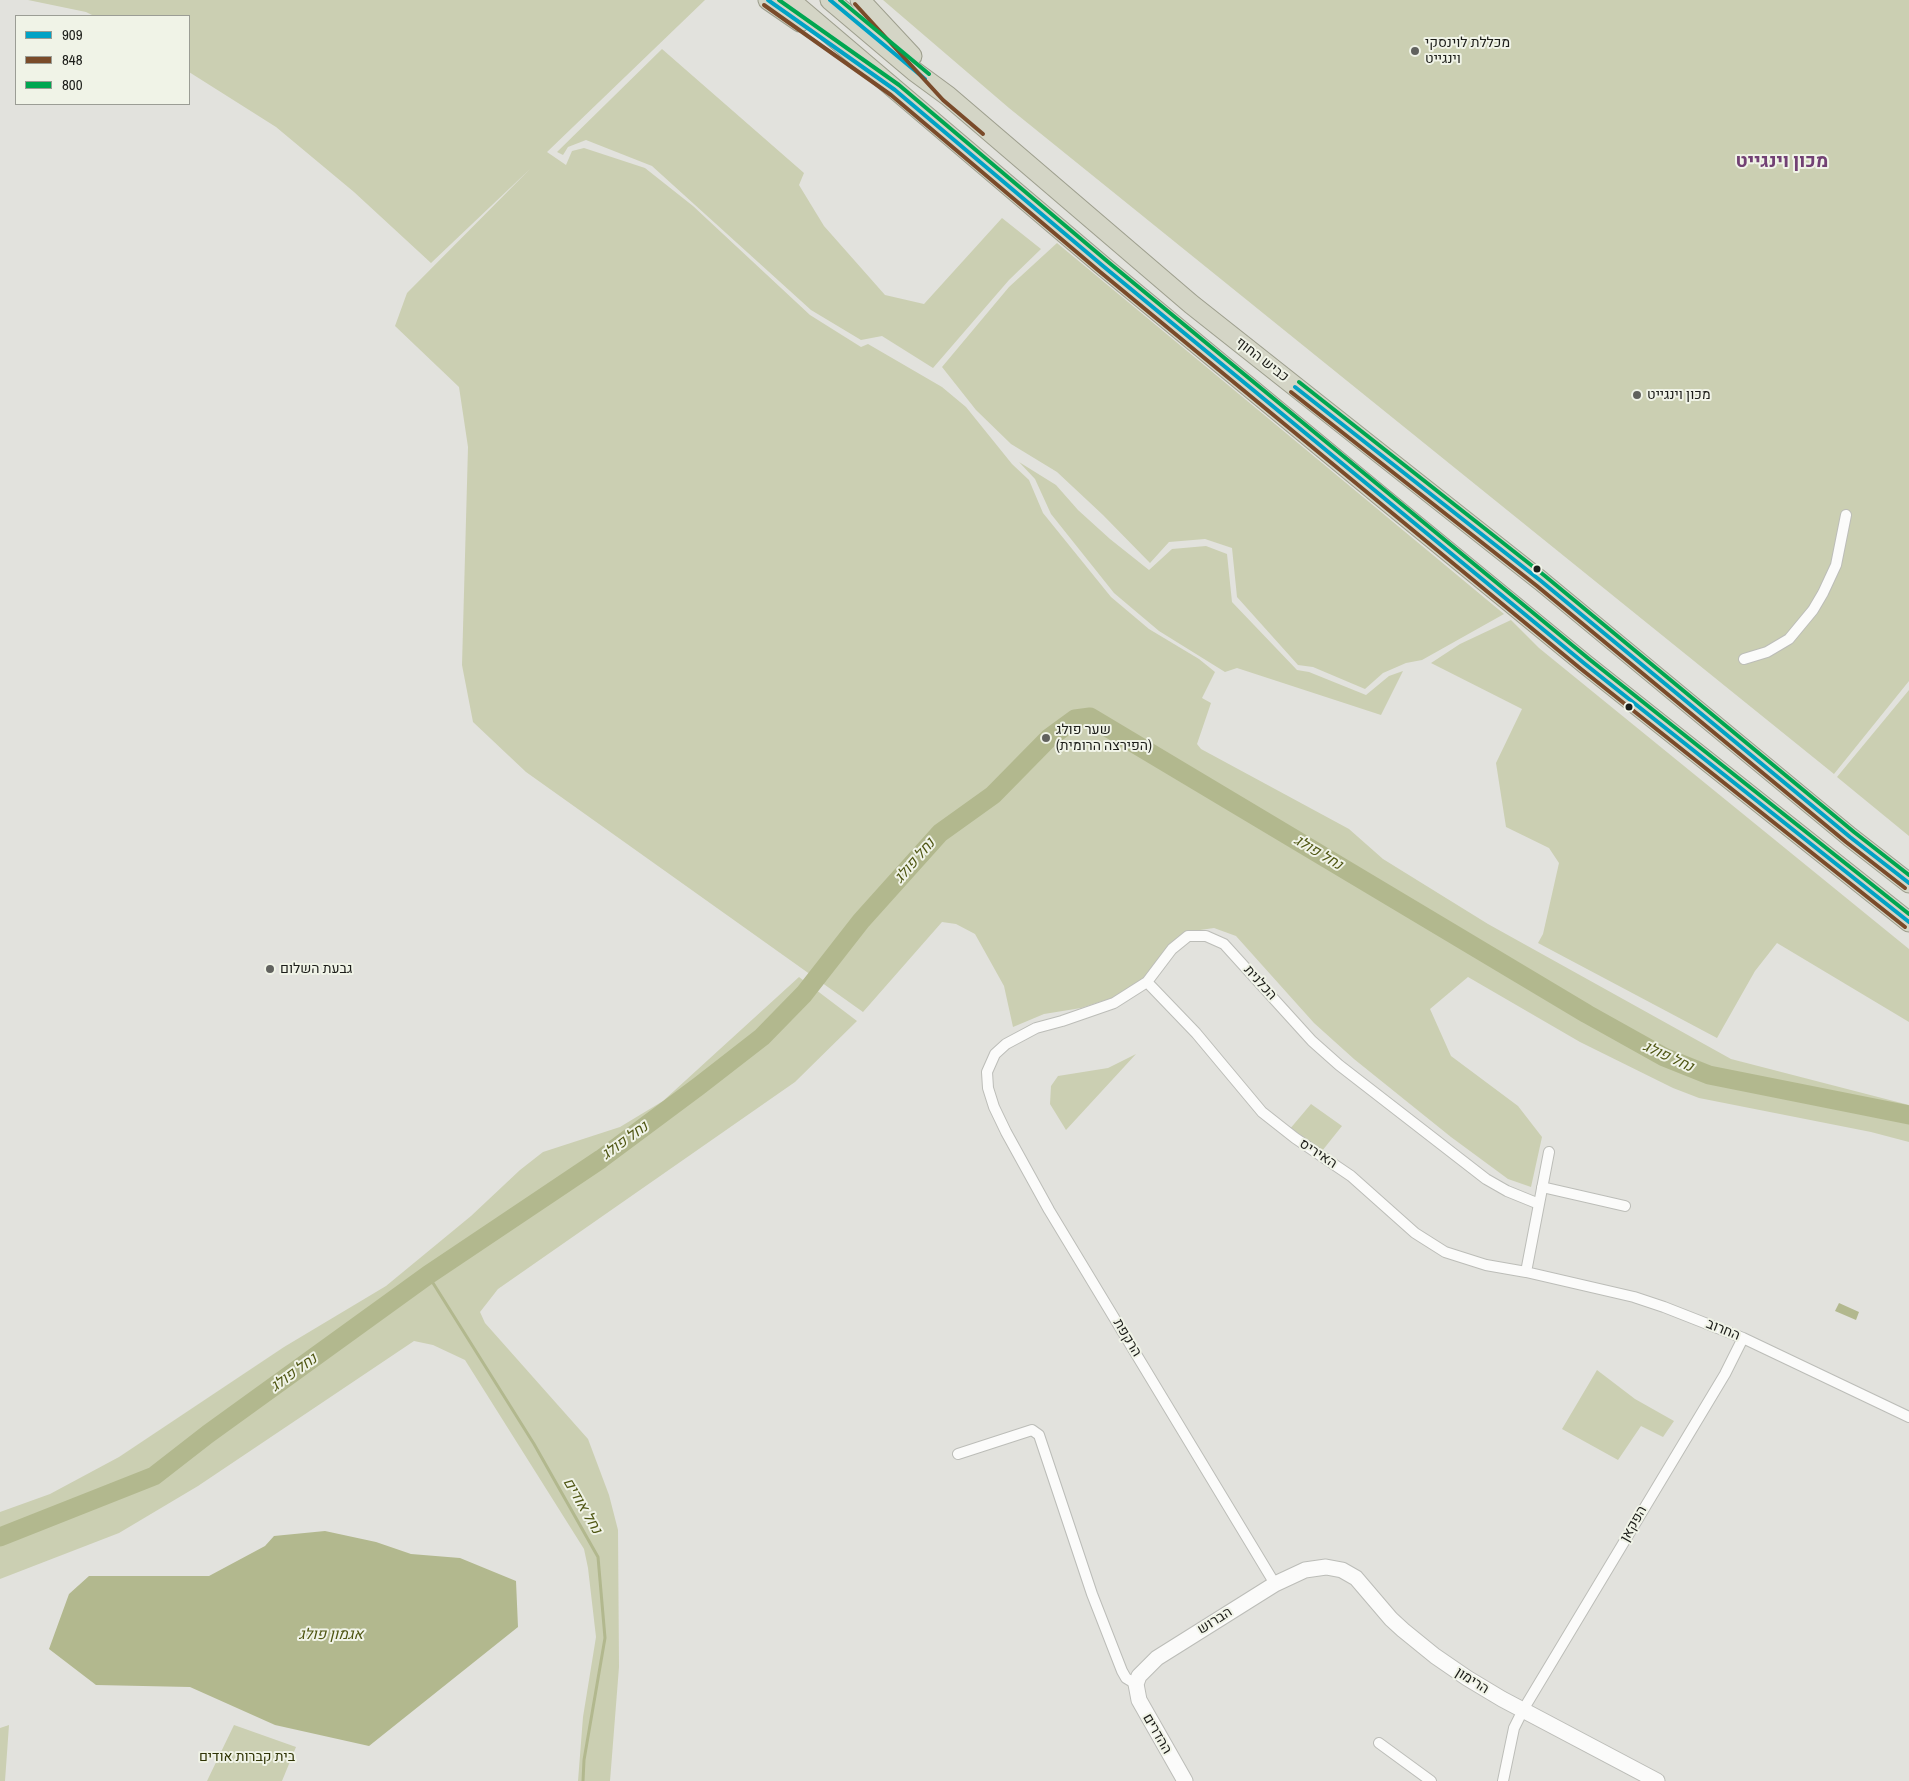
<!DOCTYPE html>
<meta charset="utf-8">
<style>
body{margin:0}
#map{position:relative;width:1909px;height:1781px;overflow:hidden;background:#e2e2dd;font-family:"Archivo Narrow",sans-serif}
canvas{display:block}
.legend{position:absolute;left:15px;top:15px;width:175px;height:90px;box-sizing:border-box;background:#f0f3e7;border:1px solid #9b9d95;margin:0;padding:6px 9px;list-style:none;font-size:15px;color:#1c1d19}
.legend li{display:flex;align-items:center;gap:10px;height:25px}
.legend b{width:25px;border:1px solid #9b9d95}
</style>
<div id="map">
<canvas width="1909" height="1781"></canvas>
<ul class="legend">
<li><b style="height:6px;background:#01a2c5"></b>909</li>
<li><b style="height:6px;background:#7a4b2a"></b>848</li>
<li><b style="height:6px;background:#00a651"></b>800</li>
</ul>
</div>
<script>
const context = document.querySelector('canvas').getContext('2d');
context.lineJoin = 'round';
function fill(path, color) { context.fillStyle = color; context.fill(path, 'evenodd'); }
const toPath = rows => new Path2D(rows.map(r => 'M' + r).join(''));
function trace(path, color, width, dash) { context.strokeStyle = color; context.lineWidth = width; context.lineCap = dash ? 'butt' : 'round'; context.setLineDash(dash || []); context.stroke(path); }
function drawText(font, color, halo, rows, align = 'center') {
  context.font = font + ' "Archivo Narrow",Heebo,sans-serif'; context.lineWidth = 4; context.setLineDash([]); context.textBaseline = 'middle'; context.strokeStyle = halo; context.fillStyle = color; for (const [text, x, y, turn = 0] of rows) {
    context.save(); context.translate(x, y); context.rotate((+turn || 0) * Math.PI / 180); context.textAlign = isNaN(turn) ? turn : align; if (halo) context.strokeText(text, 0, 0); context.fillText(text, 0, 0); context.restore();
  }
}
fill(toPath([
 [28,0,705,0,547,152,566,165,572,151,584,148,645,168,693,206,810,315,861,347,868,344,942,387,966,407,1012,464,1029,480,1043,513,1111,597,1149,629,1199,659,1215,672,1202,698,1211,703,1197,744,1201,749,1349,829,1383,859,1488,924,1731,1059,1909,1105,1909,1142,1871,1132,1699,1098,1673,1088,1580,1042,1468,977,1430,1009,1451,1056,1518,1106,1542,1137,1531,1187,1508,1179,1451,1137,1354,1059,1314,1023,1236,936,1214,928,1193,931,1147,977,1118,996,1081,1008,1044,1014,1013,1027,1004,986,975,934,956,924,942,922,863,1012,526,772,473,722,462,665,468,447,459,387,395,326,407,293,530,169,431,263,354,192,276,127,189,72,189,16,94,16,86,12],
 [883,0,1909,0,1909,681,1834,774,1009,108],
 [662,49,804,173,799,185,824,226,885,295,924,304,1002,218,1041,249,1009,280,933,368,882,336,861,340,811,310,652,166,586,140,568,147,563,155,557,152],
 [1057,243,1504,614,1422,660,1406,663,1383,673,1365,689,1313,667,1298,665,1237,597,1232,548,1205,539,1169,542,1150,563,1103,515,1057,472,1011,444,976,410,942,367,1009,287],
 [1019,462,1056,485,1078,510,1110,539,1149,570,1172,549,1206,546,1227,554,1232,602,1297,670,1309,672,1366,695,1389,676,1403,671,1381,715,1237,668,1225,672,1159,631,1114,593,1051,514,1035,479],
 [1511,620,1539,648,1909,949,1909,1022,1777,943,1755,971,1717,1038,1538,943,1543,934,1559,863,1549,848,1506,827,1496,763,1522,709,1431,663,1460,644],
 [1909,690,1909,836,1837,777],
 [799,977,857,1021,795,1082,498,1289,480,1312,485,1323,588,1439,609,1495,618,1530,619,1667,610,1781,578,1781,583,1717,596,1637,588,1568,584,1549,465,1360,433,1345,414,1341,198,1486,119,1533,0,1579,0,1512,50,1494,119,1457,284,1347,386,1286,471,1216,520,1170,543,1152,620,1127,663,1101],
 [1136,1054,1066,1130,1050,1104,1051,1086,1058,1076,1108,1068],
 [1311,1104,1342,1126,1322,1151,1289,1130],
 [1597,1370,1635,1399,1674,1421,1663,1437,1641,1426,1618,1460,1562,1429],
 [9,1725,5,1781,0,1781,0,1728],
 [234,1725,296,1747,282,1781,207,1781]
]), '#cbcfb2');
fill(toPath([
 [1839,1303,1859,1312,1856,1320,1835,1311],
 [325,1531,376,1542,411,1554,460,1558,516,1581,518,1627,369,1746,275,1725,190,1687,96,1685,49,1649,69,1594,89,1576,209,1576,265,1546,274,1536]
]), '#b2b88e');
trace(toPath([
 [428,1275,534,1444,598,1557,605,1638,584,1760,583,1781]
]), '#b2b88e', 3);
trace(toPath([
 [0,1537,154,1476,208,1434,428,1275,601,1159,699,1086,762,1037,804,994,861,921,940,833,993,795,1049,738,1075,719,1090,717,1587,1014,1664,1057,1709,1075,1909,1115]
]), '#b2b88e', 19);
const street = toPath([
 [1744,659,1767,652,1789,639,1813,610,1823,593,1836,565,1846,515],
 [1147,982,1196,1033,1262,1112,1295,1138,1351,1176,1415,1233,1445,1252,1486,1265,1526,1272,1634,1297,1664,1307,1743,1338,1909,1417],
 [1542,1187,1625,1206],
 [1526,1272,1549,1152],
 [958,1454,1032,1430,1039,1435,1092,1594,1122,1671,1126,1678,1136,1684],
 [1275,1584,1049,1210,1006,1132,994,1107,988,1088,987,1072,995,1054,1006,1044,1036,1028,1062,1021,1114,1003,1147,982,1172,949,1188,936,1206,936,1224,944,1312,1041,1339,1065,1486,1179,1507,1191,1539,1204],
 [1379,1743,1431,1781],
 [1503,1781,1514,1728,1523,1710,1725,1374,1743,1338]
]);
const secondary = toPath([
 [1185,1781,1139,1700,1136,1684,1139,1676,1157,1658,1275,1584,1305,1570,1326,1567,1342,1570,1356,1578,1391,1619,1403,1630,1435,1656,1467,1678,1502,1699,1657,1781]
]);
const highway = toPath([
 [768,0,800,22],
 [790,0,1103,266,1378,494,1585,664,1909,922],
 [830,0,914,71,948,96,1191,304,1541,581,1850,837,1909,883],
 [860,0,912,56]
]);
trace(street, '#bcbdb8', 12);
trace(secondary, '#bcbdb8', 17);
trace(highway, '#9d9e8d', 21);
trace(street, '#fbfbfa', 10);
trace(secondary, '#fbfbfa', 15);
trace(highway, '#d4d5c6', 19);
trace(toPath([
 [768,0,895,90,1103,266,1585,664,1909,922],
 [830,0,925,79],
 [1295,387,1541,581,1850,837,1909,883]
]), '#01a2c5', 4);
trace(toPath([
 [855,4,943,100,983,134],
 [764,5,891,95,1099,271,1581,669,1905,927],
 [1291,392,1537,586,1846,842,1905,888]
]), '#7a4b2a', 4);
trace(toPath([
 [779,0,899,85,1107,261,1589,659,1909,914],
 [840,0,929,74],
 [1299,382,1545,576,1854,832,1909,875]
]), '#00a651', 4);
for (const [x, y, r, color] of [
 [1415,51,5,"#61625e"],
 [1637,395,5,"#61625e"],
 [1537,569,4.5,"#1c1d19"],
 [1629,707,4.5,"#1c1d19"],
 [1046,738,5,"#61625e"],
 [270,969,5,"#61625e"]
]) { const dot = new Path2D(); dot.arc(x, y, r, 0, 2 * Math.PI); context.fillStyle = color; context.fill(dot); trace(dot, '#f0f3e7', 2); }
drawText('14px', '#1c1d19', '#f0f3e7', [
 ["מכללת לוינסקי",1425,43],
 ["וינגייט",1425,59],
 ["מכון וינגייט",1647,395],
 ["שער פולג",1056,730],
 ["(הפירצה הרומית)",1056,746],
 ["גבעת השלום",280,969]
], 'left');
drawText('14px', '#1c1d19', '#f0f3e7', [
 ["כביש החוף",1262,360,38],
 ["הכלנית",1260,983,48],
 ["האיריס",1318,1154,33],
 ["החרוב",1723,1330,22],
 ["הרקפת",1127,1338,59],
 ["הפקאן",1634,1524,-60],
 ["הברוש",1215,1621,-32],
 ["הרימון",1472,1681,32],
 ["ההדרים",1157,1734,60]
]);
drawText('14px', '#2f3405', '#f0f3e7', [
 ["בית קברות אודים",247,1757]
]);
drawText('italic 15px', '#4f5613', '#f0f3e7', [
 ["נחל פולג",1318,853,31],
 ["נחל פולג",915,861,-49],
 ["נחל פולג",1668,1057,25],
 ["נחל פולג",625,1141,-36],
 ["נחל פולג",294,1373,-36],
 ["נחל אודים",582,1506,60],
 ["אגמון פולג",331,1635]
]);
drawText('bold 19px', '#724174', '#f0f3e7', [
 ["מכון וינגייט",1782,162]
]);
</script>
